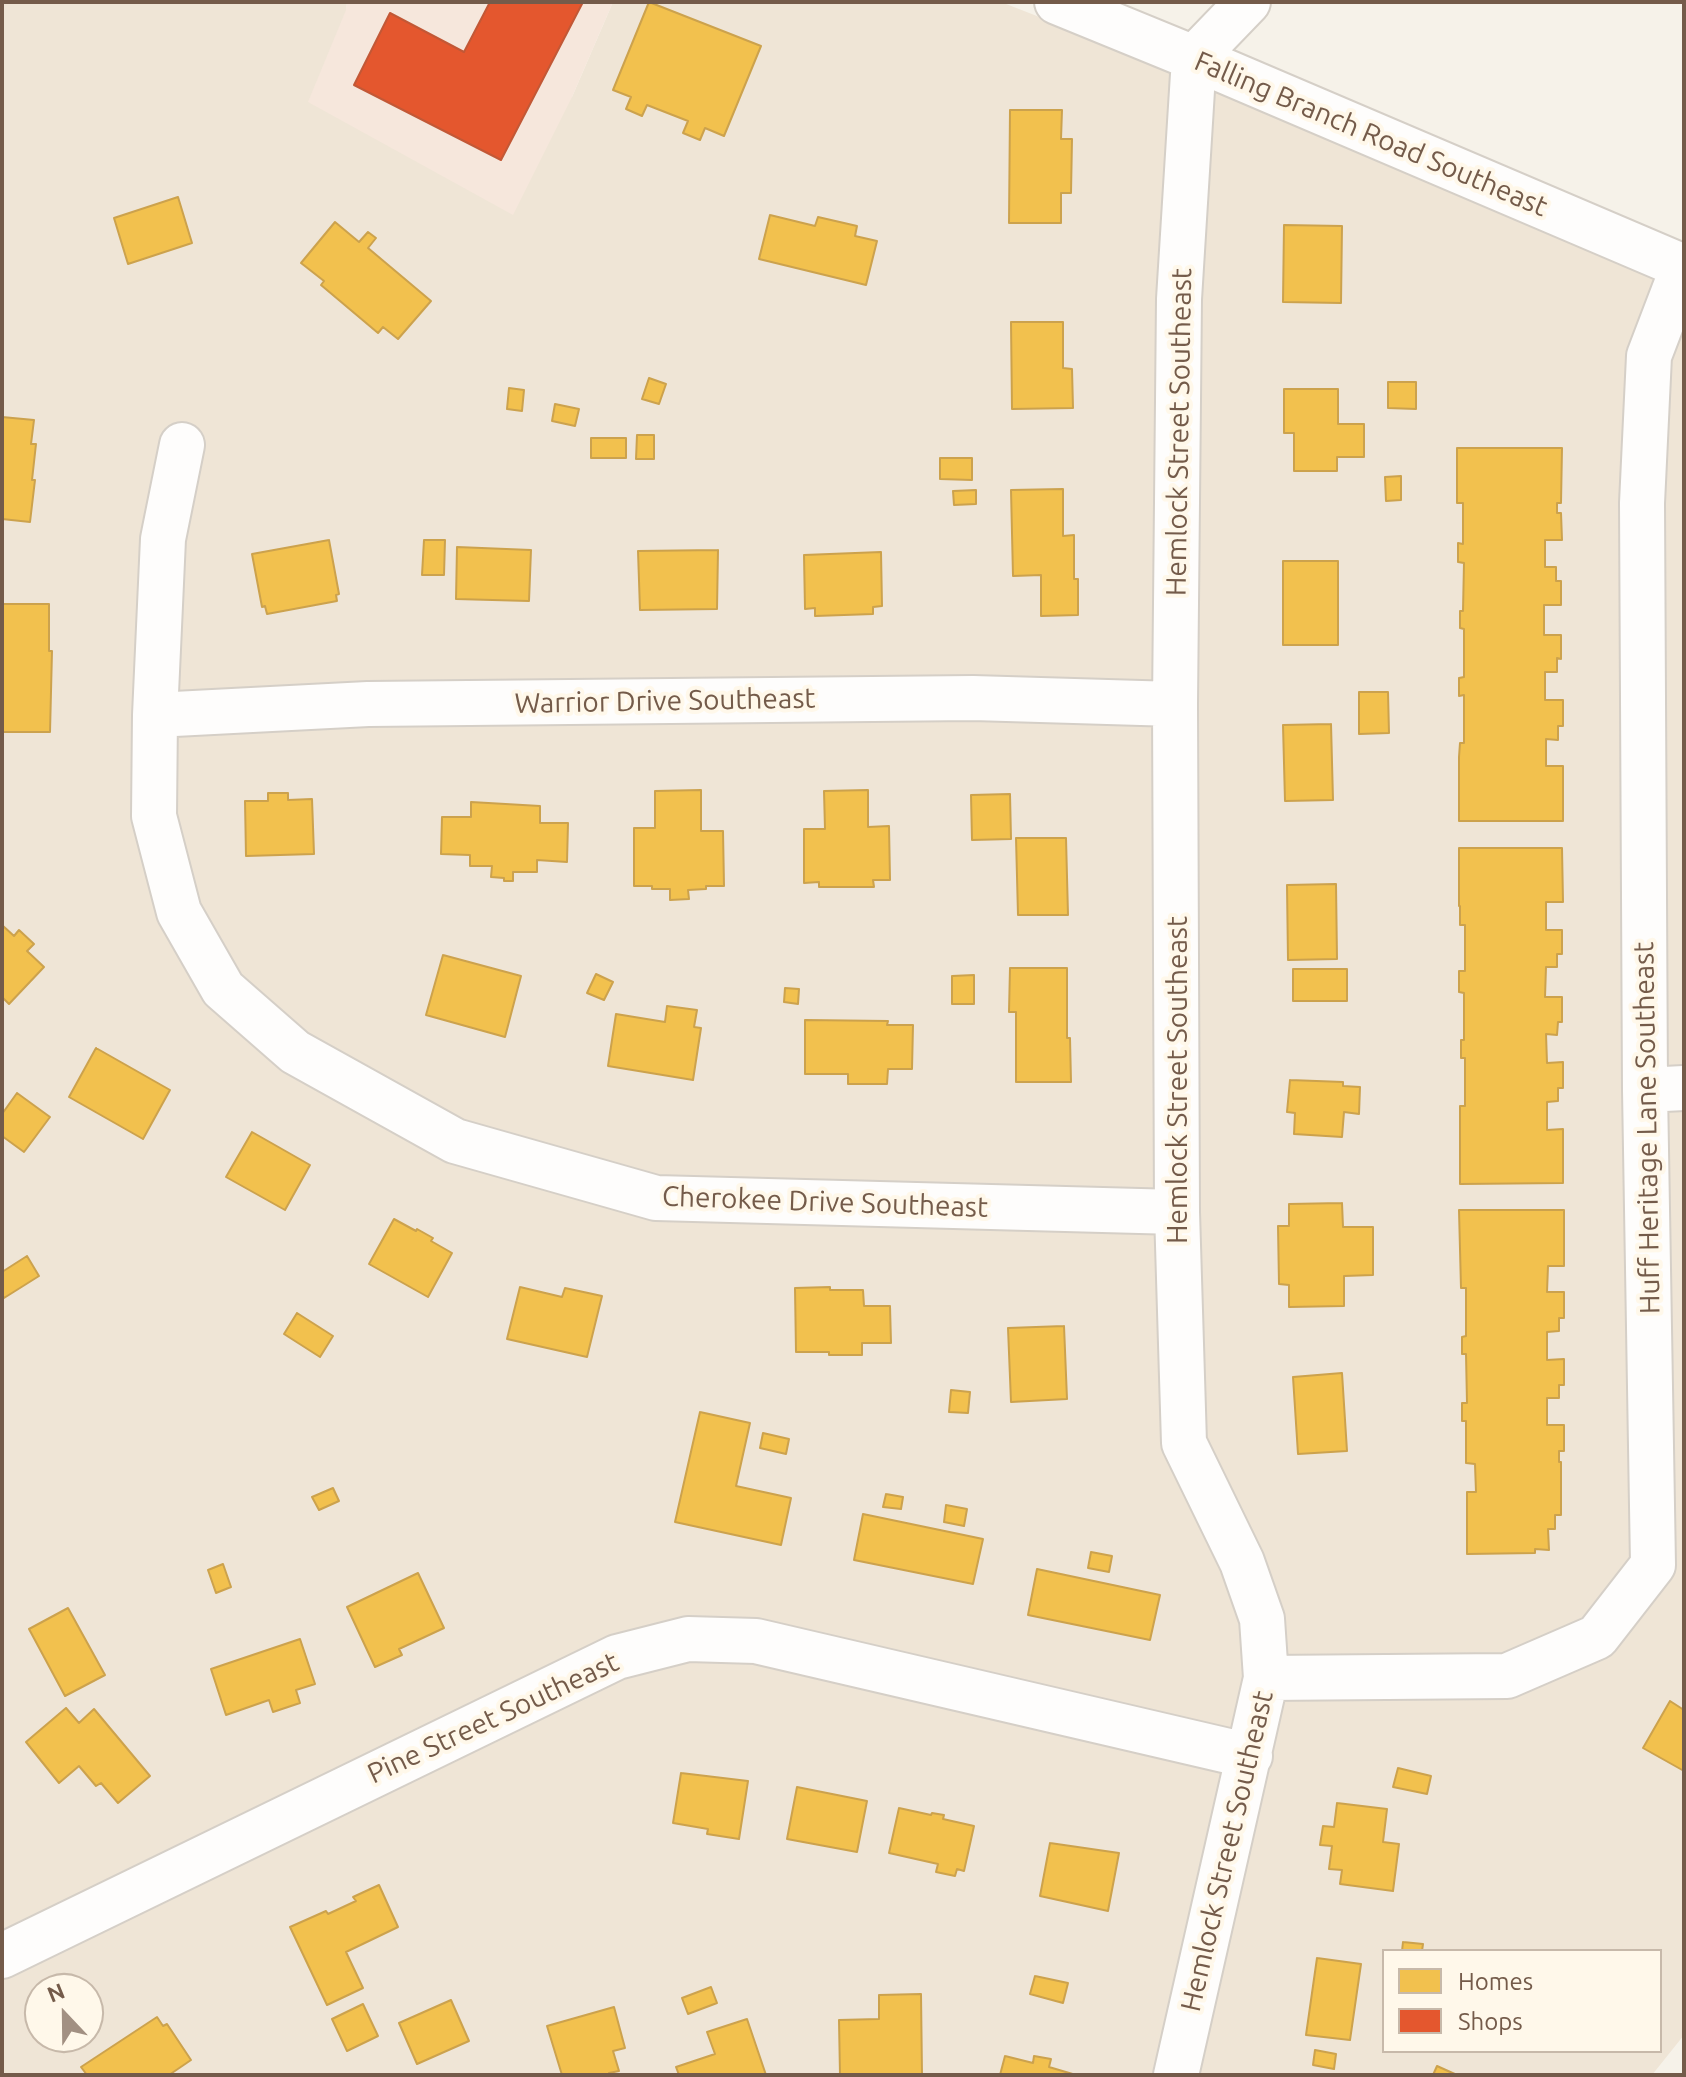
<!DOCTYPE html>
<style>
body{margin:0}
#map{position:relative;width:1686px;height:2077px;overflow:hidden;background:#f6f2e9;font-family:Ubuntu,sans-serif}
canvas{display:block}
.frame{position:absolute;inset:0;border:4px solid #745b4a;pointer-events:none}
.legend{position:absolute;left:1382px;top:1949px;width:280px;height:104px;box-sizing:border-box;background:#fff8ea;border:2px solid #c7b9aa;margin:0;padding:10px 14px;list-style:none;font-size:24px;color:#745b4a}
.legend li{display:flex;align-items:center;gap:16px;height:40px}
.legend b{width:40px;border:2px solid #c7b9aa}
.north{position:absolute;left:24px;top:1973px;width:80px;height:80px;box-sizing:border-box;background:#fff8ea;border:2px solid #c7b9aa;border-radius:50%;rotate:338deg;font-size:22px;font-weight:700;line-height:32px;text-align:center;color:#745b4a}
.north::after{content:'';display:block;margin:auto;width:28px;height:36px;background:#a29082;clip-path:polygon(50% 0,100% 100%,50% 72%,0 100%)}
</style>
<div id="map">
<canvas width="1686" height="2077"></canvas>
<div class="frame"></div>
<ul class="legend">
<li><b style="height:22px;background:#f2c14e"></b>Homes</li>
<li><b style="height:22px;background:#e4572e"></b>Shops</li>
</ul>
<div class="north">N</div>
</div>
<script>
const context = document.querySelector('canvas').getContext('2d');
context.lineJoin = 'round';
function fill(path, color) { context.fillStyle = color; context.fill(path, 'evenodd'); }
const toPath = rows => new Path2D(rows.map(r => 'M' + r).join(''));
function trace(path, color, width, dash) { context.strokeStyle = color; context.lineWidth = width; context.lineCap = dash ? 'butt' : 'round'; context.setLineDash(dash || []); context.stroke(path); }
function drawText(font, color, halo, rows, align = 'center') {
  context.font = font + ' Ubuntu,sans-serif'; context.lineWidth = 8; context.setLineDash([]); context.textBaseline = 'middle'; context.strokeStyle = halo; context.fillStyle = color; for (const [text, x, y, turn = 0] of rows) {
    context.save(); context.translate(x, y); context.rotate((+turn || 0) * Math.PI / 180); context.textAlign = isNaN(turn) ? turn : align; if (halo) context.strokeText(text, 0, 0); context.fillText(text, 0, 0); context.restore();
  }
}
fill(toPath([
 [2,2,347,2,346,10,572,97,613,2,1001,2,1129,52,1684,282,1684,2035,1652,2075,2,2075],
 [1384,1951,1660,1951,1660,2051,1384,2051],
 [40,1989,88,1989,88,2037,40,2037]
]), '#efe5d6');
fill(toPath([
 [347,2,613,2,572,97,513,215,308,102,346,10]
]), '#f6e7dc');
const homes = toPath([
 [649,2,761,46,724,136,705,128,700,140,683,133,688,121,647,105,642,116,626,109,631,97,613,90,649,2],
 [1010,110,1062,110,1061,139,1072,139,1071,193,1061,193,1061,223,1009,223,1010,110],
 [178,197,192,243,128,264,114,218,178,197],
 [770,215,815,226,818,217,857,226,855,236,877,241,866,285,759,259,770,215],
 [335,222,359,242,368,232,376,238,368,248,431,301,398,339,383,327,378,333,321,285,324,281,301,263,335,222],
 [1284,225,1342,226,1341,303,1283,302,1284,225],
 [1011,322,1063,322,1063,368,1072,369,1073,408,1012,409,1011,322],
 [649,378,666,384,659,404,642,399,649,378],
 [1388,382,1416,382,1416,409,1388,408,1388,382],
 [509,388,524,390,522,411,507,409,509,388],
 [1284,389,1338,389,1338,424,1364,424,1364,457,1337,457,1337,471,1294,471,1294,433,1284,433,1284,389],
 [555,404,579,409,575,426,552,421,555,404],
 [2,417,34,420,31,444,36,444,32,480,35,480,30,522,2,519,2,417],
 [637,435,654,435,654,459,636,459,637,435],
 [591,438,626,438,626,458,591,458,591,438],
 [1457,448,1562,448,1561,503,1557,503,1557,513,1561,513,1562,540,1545,540,1545,567,1556,567,1556,581,1561,581,1561,605,1544,605,1544,635,1561,635,1561,659,1557,658,1557,672,1545,672,1545,700,1563,700,1563,726,1558,726,1558,740,1546,739,1546,766,1563,766,1563,821,1459,821,1459,757,1460,743,1464,743,1464,695,1459,696,1459,678,1464,677,1464,629,1460,628,1460,611,1463,611,1464,563,1458,562,1458,543,1463,544,1463,503,1457,503,1457,448],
 [940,458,972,458,972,480,940,479,940,458],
 [1401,476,1401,500,1386,501,1385,477,1401,476],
 [1063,489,1063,536,1074,535,1074,579,1078,579,1078,615,1041,616,1041,575,1013,576,1011,490,1063,489],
 [976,490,976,504,954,505,953,491,976,490],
 [329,540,339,594,336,595,337,601,267,614,265,606,262,607,252,554,329,540],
 [424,540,445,540,444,575,422,575,424,540],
 [457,547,531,550,529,601,456,599,457,547],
 [718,550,717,609,640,610,638,551,718,550],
 [881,552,882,606,873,607,873,614,815,616,815,608,805,609,804,555,881,552],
 [1283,561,1338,561,1338,645,1283,645,1283,561],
 [2,604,49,604,49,651,52,651,50,732,2,732,2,604],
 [1359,692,1388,692,1389,733,1359,734,1359,692],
 [1331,724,1333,800,1285,801,1283,725,1331,724],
 [701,790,701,831,723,831,724,886,706,886,706,889,688,890,689,899,670,900,670,889,652,889,652,886,634,886,634,828,655,828,655,791,701,790],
 [868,790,868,827,889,826,890,880,873,880,874,887,819,887,819,882,804,883,804,829,825,829,824,791,868,790],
 [268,793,288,793,288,800,312,799,314,854,246,856,245,801,268,801,268,793],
 [1010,794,1011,839,972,840,971,795,1010,794],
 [471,802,540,806,540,823,568,823,567,862,537,860,537,872,513,872,513,881,504,881,504,878,491,877,492,866,470,866,470,855,441,854,442,817,471,817,471,802],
 [1016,838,1066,838,1068,915,1018,915,1016,838],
 [1459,848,1562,848,1563,902,1546,902,1546,930,1562,930,1562,954,1557,954,1557,967,1546,967,1545,997,1562,997,1562,1022,1558,1022,1557,1035,1546,1034,1547,1063,1563,1062,1563,1088,1558,1088,1558,1101,1547,1102,1547,1130,1563,1129,1563,1183,1460,1184,1460,1106,1465,1106,1465,1058,1461,1058,1461,1040,1464,1040,1464,993,1459,992,1459,971,1465,971,1465,925,1460,925,1460,906,1459,906,1459,848],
 [1336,884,1337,959,1288,960,1287,885,1336,884],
 [2,925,14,936,19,930,34,944,27,951,44,967,9,1004,2,997,2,925],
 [443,955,521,976,505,1037,426,1015,443,955],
 [1010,968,1067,968,1067,1038,1070,1038,1071,1082,1016,1082,1016,1012,1009,1012,1010,968],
 [1293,969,1347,969,1347,1001,1293,1001,1293,969],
 [596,974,613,982,604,1000,587,993,596,974],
 [974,975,974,1004,952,1004,952,976,974,975],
 [785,988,799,989,798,1004,784,1002,785,988],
 [667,1006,697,1010,694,1027,701,1028,693,1080,608,1066,616,1014,665,1022,667,1006],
 [805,1020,888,1021,887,1025,913,1025,912,1069,888,1069,887,1084,848,1084,848,1074,805,1074,805,1020],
 [96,1048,170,1090,143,1139,69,1097,96,1048],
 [1290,1080,1343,1082,1343,1086,1360,1087,1359,1114,1344,1112,1342,1137,1294,1134,1295,1113,1287,1112,1290,1080],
 [17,1093,50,1117,24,1152,2,1136,2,1114,17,1093],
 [252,1132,310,1165,285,1210,226,1177,252,1132],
 [1342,1203,1343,1227,1373,1227,1373,1275,1344,1276,1344,1306,1289,1307,1289,1285,1279,1284,1278,1226,1289,1226,1289,1204,1342,1203],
 [1459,1210,1564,1210,1564,1266,1548,1266,1547,1292,1564,1292,1564,1318,1559,1318,1559,1331,1547,1332,1547,1360,1564,1359,1564,1385,1559,1385,1559,1398,1547,1398,1547,1425,1564,1425,1564,1451,1559,1451,1559,1462,1561,1462,1561,1515,1555,1515,1555,1529,1548,1529,1549,1550,1535,1549,1535,1553,1467,1554,1467,1492,1476,1492,1475,1464,1466,1463,1466,1421,1462,1421,1462,1403,1467,1403,1466,1354,1462,1354,1462,1337,1466,1336,1466,1288,1461,1288,1459,1210],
 [394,1219,416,1231,417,1229,433,1238,431,1241,452,1253,428,1297,369,1264,394,1219],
 [27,1256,39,1276,4,1298,2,1294,2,1272,27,1256],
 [520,1287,562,1297,565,1288,602,1296,587,1357,507,1339,520,1287],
 [830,1287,830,1290,863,1290,864,1306,890,1306,891,1343,862,1343,862,1355,829,1355,829,1352,796,1352,795,1288,830,1287],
 [297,1313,333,1336,320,1357,284,1334,297,1313],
 [1064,1326,1067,1399,1011,1402,1008,1328,1064,1326],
 [1342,1373,1347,1451,1298,1454,1293,1377,1342,1373],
 [951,1390,970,1392,968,1413,949,1412,951,1390],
 [700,1412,750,1423,736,1486,791,1498,781,1545,675,1522,700,1412],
 [763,1433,789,1439,786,1454,760,1448,763,1433],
 [333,1488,339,1501,319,1510,312,1497,333,1488],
 [886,1494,903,1497,901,1509,883,1507,886,1494],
 [946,1505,967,1509,964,1526,944,1522,946,1505],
 [863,1514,983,1539,973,1584,854,1560,863,1514],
 [1091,1552,1112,1556,1109,1572,1088,1568,1091,1552],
 [223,1564,231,1587,216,1593,208,1570,223,1564],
 [1037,1569,1160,1595,1150,1640,1028,1615,1037,1569],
 [418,1573,444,1628,399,1649,402,1655,375,1667,347,1607,418,1573],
 [68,1608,105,1675,65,1696,29,1629,68,1608],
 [300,1639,315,1684,296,1690,300,1703,273,1712,269,1700,226,1715,211,1669,300,1639],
 [1670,1701,1684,1710,1684,1771,1643,1748,1670,1701],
 [66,1708,79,1723,94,1709,150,1776,118,1803,101,1783,96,1786,79,1766,59,1783,26,1742,66,1708],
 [1398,1768,1431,1776,1427,1794,1393,1787,1398,1768],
 [681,1773,748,1781,739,1839,707,1834,708,1829,673,1823,681,1773],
 [797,1787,867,1801,857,1852,787,1839,797,1787],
 [1337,1803,1387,1809,1383,1842,1399,1844,1393,1891,1340,1884,1342,1870,1329,1869,1332,1846,1320,1845,1323,1826,1334,1827,1337,1803],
 [899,1808,931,1815,932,1813,944,1815,943,1819,974,1826,964,1871,957,1869,955,1876,936,1872,938,1864,889,1853,899,1808],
 [1050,1843,1119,1853,1108,1911,1040,1896,1050,1843],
 [379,1885,398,1927,346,1952,363,1988,327,2005,290,1927,326,1911,328,1914,356,1901,353,1897,379,1885],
 [1403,1942,1423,1944,1422,1951,1402,1951,1403,1942],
 [1317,1958,1361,1964,1350,2040,1306,2035,1317,1958],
 [1035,1976,1068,1983,1063,2003,1030,1994,1035,1976],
 [711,1987,717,2003,688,2014,682,1998,711,1987],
 [921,1994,922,2075,840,2075,839,2020,879,2019,879,1995,921,1994],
 [451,2000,469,2041,417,2064,399,2023,451,2000],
 [363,2004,378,2036,347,2051,332,2019,363,2004],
 [614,2007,625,2048,613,2051,619,2071,609,2073,609,2075,562,2075,547,2026,614,2007],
 [157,2017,163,2026,167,2024,191,2060,169,2075,87,2075,81,2067,157,2017],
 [747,2019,766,2075,679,2075,676,2067,715,2054,707,2032,747,2019],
 [1315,2050,1336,2054,1334,2069,1313,2065,1315,2050],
 [1005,2056,1033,2063,1034,2056,1051,2059,1049,2067,1076,2075,1000,2075,1005,2056],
 [1437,2066,1457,2075,1433,2075,1437,2066]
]);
fill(homes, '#f2c14e');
trace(homes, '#cca24d', 2);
const shops = toPath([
 [490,2,583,2,501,160,354,85,390,13,464,52,490,2]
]);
fill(shops, '#e4572e');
trace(shops, '#c25836', 2);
const minor = toPath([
 [1057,2,1194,58,1684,267],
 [182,445,163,539,155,715,154,816,179,912,223,989,295,1052,455,1141,656,1198,1177,1212],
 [155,715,368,704,973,698,1175,704],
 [1645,1090,1684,1088],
 [1266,1678,1507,1676,1597,1637,1653,1565,1645,1090,1642,503,1649,356,1683,267],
 [2,1956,617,1657,688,1639,756,1641,1250,1756],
 [1176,2075,1266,1678,1262,1619,1242,1562,1184,1443,1177,1212,1175,704,1179,299,1194,58,1248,2]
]);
trace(minor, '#d5cfc7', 48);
trace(minor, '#fefdfc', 44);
drawText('28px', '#745b4a', '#fff8ea', [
 ["Falling Branch Road Southeast",1371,134,23],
 ["Hemlock Street Southeast",1179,432,-89],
 ["Warrior Drive Southeast",665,701,-1],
 ["Hemlock Street Southeast",1178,1080,-90],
 ["Huff Heritage Lane Southeast",1647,1128,-91],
 ["Cherokee Drive Southeast",825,1202,2],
 ["Pine Street Southeast",493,1718,-25],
 ["Hemlock Street Southeast",1227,1851,-77]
]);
</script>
